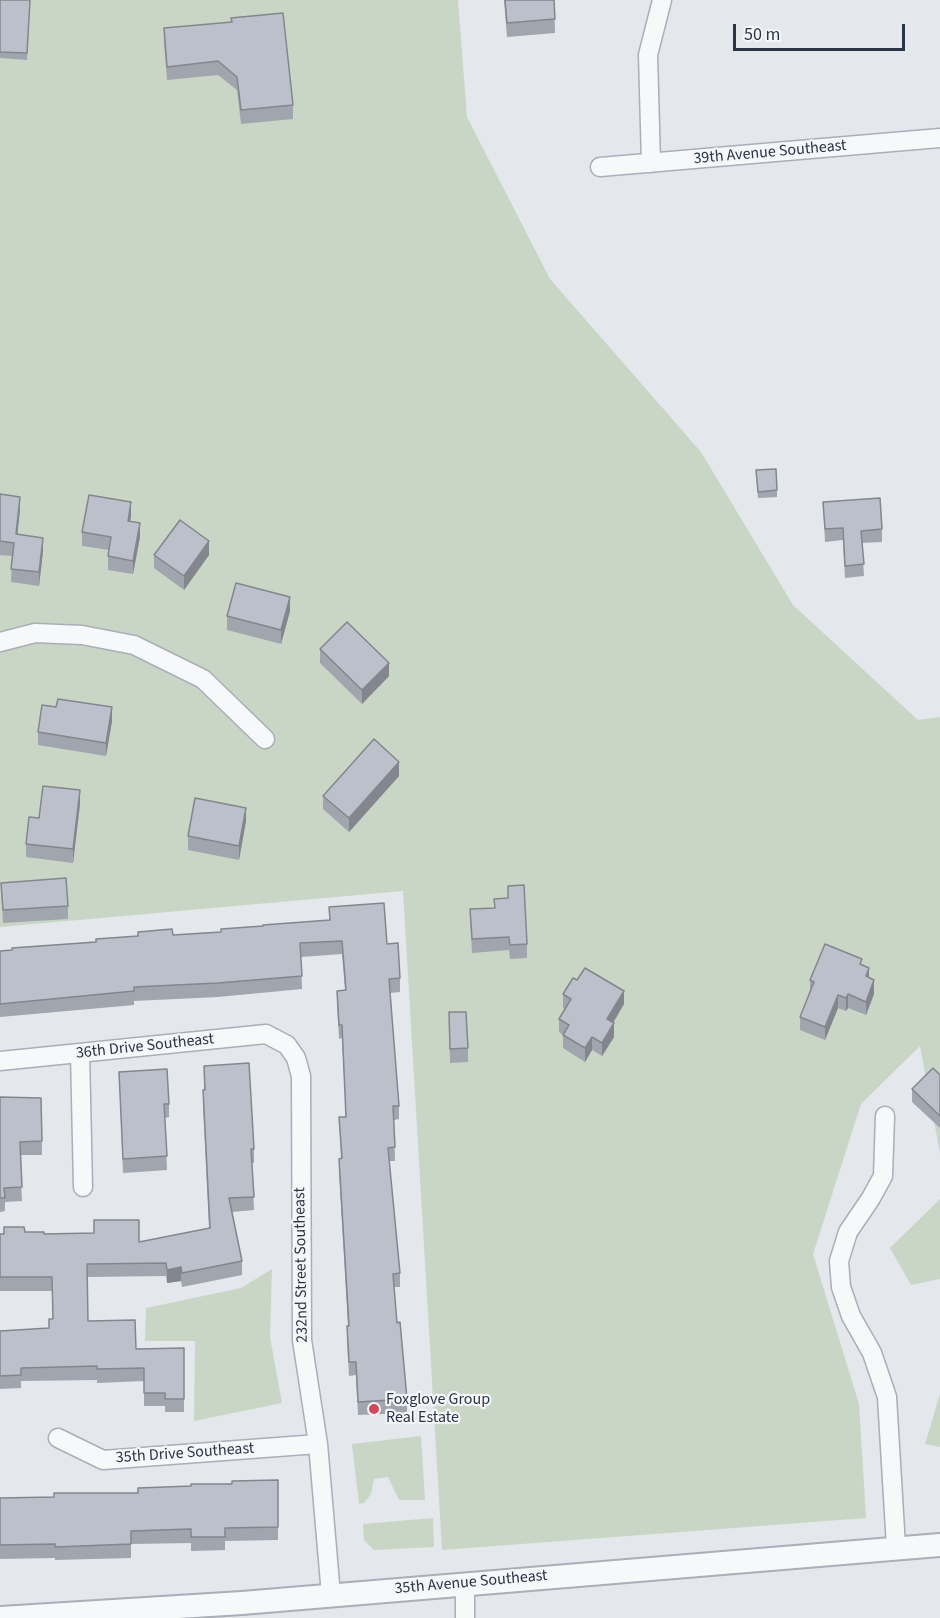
<!DOCTYPE html>
<style>
body{margin:0}
#map{position:relative;width:940px;height:1618px;overflow:hidden;background:#e4e7ec;font-family:"Source Sans 3",sans-serif}
canvas{display:block}
.scale{position:absolute;left:733px;top:24px;width:172px;height:27px;box-sizing:border-box;border:3px solid #2b3445;border-top:0;padding-left:8px;font-size:18px;line-height:21px;white-space:nowrap;color:#2b3445;-webkit-text-stroke:4px #f4f6f9;paint-order:stroke}
</style>
<div id="map">
<canvas width="940" height="1618"></canvas>
<div class="scale">50 m</div>
</div>
<script>
const context = document.querySelector('canvas').getContext('2d');
context.lineJoin = 'round';
function fill(path, color) { context.fillStyle = color; context.fill(path, 'evenodd'); }
const toPath = rows => new Path2D(rows.map(r => 'M' + r).join(''));
function trace(path, color, width, dash) { context.strokeStyle = color; context.lineWidth = width; context.lineCap = dash ? 'butt' : 'round'; context.setLineDash(dash || []); context.stroke(path); }
function drawText(font, color, halo, rows, align = 'center') {
  context.font = font + ' "Source Sans 3",sans-serif'; context.lineWidth = 4.5; context.setLineDash([]); context.textBaseline = 'middle'; context.strokeStyle = halo; context.fillStyle = color; for (const [text, x, y, turn = 0] of rows) {
    context.save(); context.translate(x, y); context.rotate((+turn || 0) * Math.PI / 180); context.textAlign = isNaN(turn) ? turn : align; if (halo) context.strokeText(text, 0, 0); context.fillText(text, 0, 0); context.restore();
  }
}
fill(toPath([
 [0,0,458,0,467,117,550,279,701,452,793,605,918,720,940,717,940,1153,920,1046,861,1104,813,1254,859,1404,866,1518,442,1550,403,891,0,927],
 [940,1199,940,1279,911,1285,890,1248],
 [272,1269,270,1337,282,1403,194,1421,195,1341,145,1341,146,1308,241,1288],
 [940,1394,940,1447,925,1444],
 [421,1436,425,1500,399,1500,388,1477,374,1479,371,1494,364,1503,359,1504,352,1444],
 [433,1518,434,1547,374,1550,364,1540,363,1524]
]), '#c9d6c5');
const minor = toPath([
 [651,163,648,55,662,0],
 [600,167,940,138],
 [0,642,35,633,82,635,134,645,203,679,265,739],
 [80,1053,83,1187],
 [0,1061,266,1034,287,1045,296,1058,301,1076,302,1340,318,1444,331,1595],
 [885,1116,883,1176,871,1198,848,1232,839,1261,841,1287,851,1316,872,1353,887,1397,896,1547],
 [58,1438,103,1460,318,1444],
 [465,1584,465,1618]
]);
const tertiary = toPath([
 [1,1618,242,1603,940,1545]
]);
trace(minor, '#a9aeb7', 21);
trace(tertiary, '#a9aeb7', 26);
trace(minor, '#f7f8fa', 18);
trace(tertiary, '#f7f8fa', 22);
fill(toPath([
 [0,0,30,0,27,60,0,58],
 [504,0,554,0,555,33,507,37],
 [231,18,293,105,293,119,241,124,237,90,218,75,167,80,164,42,164,28,231,22],
 [756,470,777,490,777,497,758,498],
 [0,494,20,510,17,534,43,551,39,586,11,582,12,556,0,555],
 [823,502,882,529,882,542,862,543,864,576,845,578,843,540,825,542],
 [131,516,130,521,140,537,133,574,108,570,108,556,109,550,82,546,82,532],
 [154,555,209,555,184,590,154,568],
 [290,611,281,644,227,630,227,616],
 [320,649,389,676,362,704,320,663],
 [112,721,106,756,38,745,38,732],
 [399,776,349,832,323,809,323,796],
 [80,804,73,863,26,857,26,844,39,818],
 [246,821,239,860,188,850,188,836],
 [1,883,68,906,68,919,3,923],
 [494,899,527,944,527,958,510,959,509,950,472,953,470,909,494,908],
 [329,907,387,944,400,978,400,992,390,993,399,1106,399,1119,394,1120,395,1161,389,1161,400,1273,400,1287,394,1287,397,1323,407,1399,407,1413,358,1415,356,1375,349,1376,347,1340,347,1326,348,1326,339,1172,339,1159,341,1159,339,1117,346,1117,342,1038,339,1039,337,1004,337,991,345,990,342,954,301,957,302,989,218,997,134,1001,134,1005,0,1017,0,951,173,935,221,932,263,926,329,920],
 [862,965,869,978,874,994,866,1015,848,1008,846,1011,838,1008,825,1040,800,1030,800,1017,810,991,810,980],
 [563,994,624,1004,613,1023,614,1037,602,1056,592,1050,585,1062,563,1048,563,1035,559,1032,559,1019,565,1009,563,1008],
 [449,1012,468,1048,468,1062,450,1063],
 [204,1066,254,1149,254,1163,252,1163,254,1210,232,1212,242,1261,242,1275,182,1287,181,1281,167,1283,166,1276,88,1277,88,1321,136,1349,184,1348,184,1412,165,1412,165,1406,144,1406,144,1381,97,1383,97,1380,21,1381,21,1388,0,1389,0,1331,49,1328,53,1319,52,1291,0,1291,0,1234,25,1232,139,1242,209,1228,203,1104,203,1090,204,1090],
 [119,1072,169,1104,169,1117,165,1118,167,1170,123,1173],
 [940,1075,940,1128,912,1102,912,1089],
 [0,1097,41,1098,42,1155,20,1155,22,1201,5,1202,5,1211,0,1212],
 [278,1480,278,1540,225,1541,225,1550,191,1551,191,1543,131,1544,131,1558,55,1560,55,1558,0,1559,0,1498,54,1497,138,1493,191,1486]
]), '#a1a5ae');
fill(toPath([
 [20,497,20,510,16,548,16,534],
 [131,502,131,516,128,535,128,521],
 [140,523,140,537,133,574,133,561],
 [43,538,43,551,39,586,39,572],
 [209,541,209,555,184,590,184,576],
 [290,597,290,611,281,644,281,630],
 [389,663,389,676,362,704,362,690],
 [112,707,112,721,106,756,106,743],
 [399,762,399,776,349,832,349,818],
 [80,790,80,804,73,863,73,849],
 [246,808,246,821,239,860,239,846],
 [869,968,869,981,866,976],
 [874,980,874,994,866,1015,866,1002],
 [624,991,624,1004,607,1033,607,1019],
 [848,994,848,1008,846,1011,846,998],
 [838,995,838,1008,825,1040,825,1027],
 [614,1023,614,1037,602,1056,602,1043],
 [592,1037,592,1050,585,1062,585,1048],
 [181,1267,181,1281,167,1283,167,1270]
]), '#83868d');
const building = toPath([
 [0,0,30,0,27,53,0,52,0,0],
 [505,0,554,0,555,19,507,23,505,0],
 [283,13,293,105,241,110,237,77,218,61,167,67,164,28,232,22,231,18,283,13],
 [776,469,777,490,758,492,756,470,776,469],
 [0,494,20,497,16,534,43,538,39,572,11,569,14,543,0,541,0,494],
 [89,495,131,502,128,521,140,523,133,561,108,556,111,537,82,532,89,495],
 [880,498,882,529,861,531,864,564,845,566,843,528,825,529,823,502,880,498],
 [180,520,209,541,184,576,154,555,180,520],
 [236,583,290,597,281,630,227,616,236,583],
 [347,622,389,663,362,690,320,649,347,622],
 [58,699,112,707,106,743,38,732,42,705,56,707,58,699],
 [374,739,399,762,349,818,323,796,374,739],
 [43,786,80,790,73,849,26,844,29,817,39,818,43,786],
 [195,798,246,808,239,846,188,836,195,798],
 [66,878,68,906,3,910,1,883,66,878],
 [524,885,527,944,510,945,509,937,472,939,470,909,495,908,494,899,508,898,508,886,524,885],
 [384,903,387,944,398,943,400,978,389,979,399,1106,393,1106,395,1147,388,1148,400,1273,393,1274,397,1323,400,1322,407,1399,358,1402,356,1362,349,1362,347,1326,349,1326,339,1159,342,1158,339,1117,346,1117,342,1025,339,1025,337,991,346,990,342,941,300,943,302,976,218,983,134,987,134,991,0,1004,0,951,12,950,12,948,96,942,96,939,138,936,138,932,172,929,173,935,221,932,221,929,263,926,263,925,330,920,329,907,384,903],
 [825,944,862,959,860,964,869,968,866,976,874,980,866,1002,848,994,846,998,838,995,825,1027,800,1017,814,982,810,980,825,944],
 [585,968,624,991,607,1019,614,1023,602,1043,592,1037,585,1048,563,1035,569,1025,559,1019,571,999,563,994,573,978,577,980,585,968],
 [449,1012,466,1012,468,1048,450,1049,449,1012],
 [249,1063,254,1149,251,1149,254,1197,229,1198,242,1261,182,1273,181,1267,167,1270,166,1263,87,1264,88,1321,135,1320,136,1349,184,1348,184,1399,165,1399,165,1393,144,1393,144,1368,97,1369,97,1366,21,1368,21,1375,0,1376,0,1331,49,1328,49,1319,53,1319,52,1277,0,1277,0,1234,4,1234,4,1227,24,1227,25,1232,44,1232,44,1234,94,1233,94,1220,139,1220,139,1242,210,1228,203,1090,205,1090,204,1066,249,1063],
 [933,1068,940,1075,940,1116,912,1089,933,1068],
 [167,1069,169,1104,164,1104,167,1156,123,1159,119,1072,167,1069],
 [0,1097,41,1098,42,1141,20,1142,22,1187,4,1188,5,1198,0,1198,0,1097],
 [278,1480,278,1527,225,1528,225,1537,191,1537,191,1529,131,1531,131,1544,55,1547,55,1544,0,1545,0,1498,54,1497,54,1493,138,1493,138,1488,191,1486,191,1484,232,1484,232,1481,278,1480]
]);
fill(building, '#bbc0ca');
trace(building, '#83868d', 1.5);
for (const [x, y, r, color] of [
 [374,1409,6,"#d1495b"]
]) { const dot = new Path2D(); dot.arc(x, y, r, 0, 2 * Math.PI); context.fillStyle = color; context.fill(dot); trace(dot, '#f4f6f9', 2); }
drawText('16px', '#2b3445', '#f4f6f9', [
 ["39th Avenue Southeast",770,153,-5],
 ["36th Drive Southeast",145,1047,-6],
 ["232nd Street Southeast",302,1265,-91],
 ["35th Drive Southeast",185,1454,-4],
 ["35th Avenue Southeast",471,1583,-5]
]);
drawText('16px', '#2b3445', '#f4f6f9', [
 ["Foxglove Group",386,1400],
 ["Real Estate",386,1418]
], 'left');
</script>
